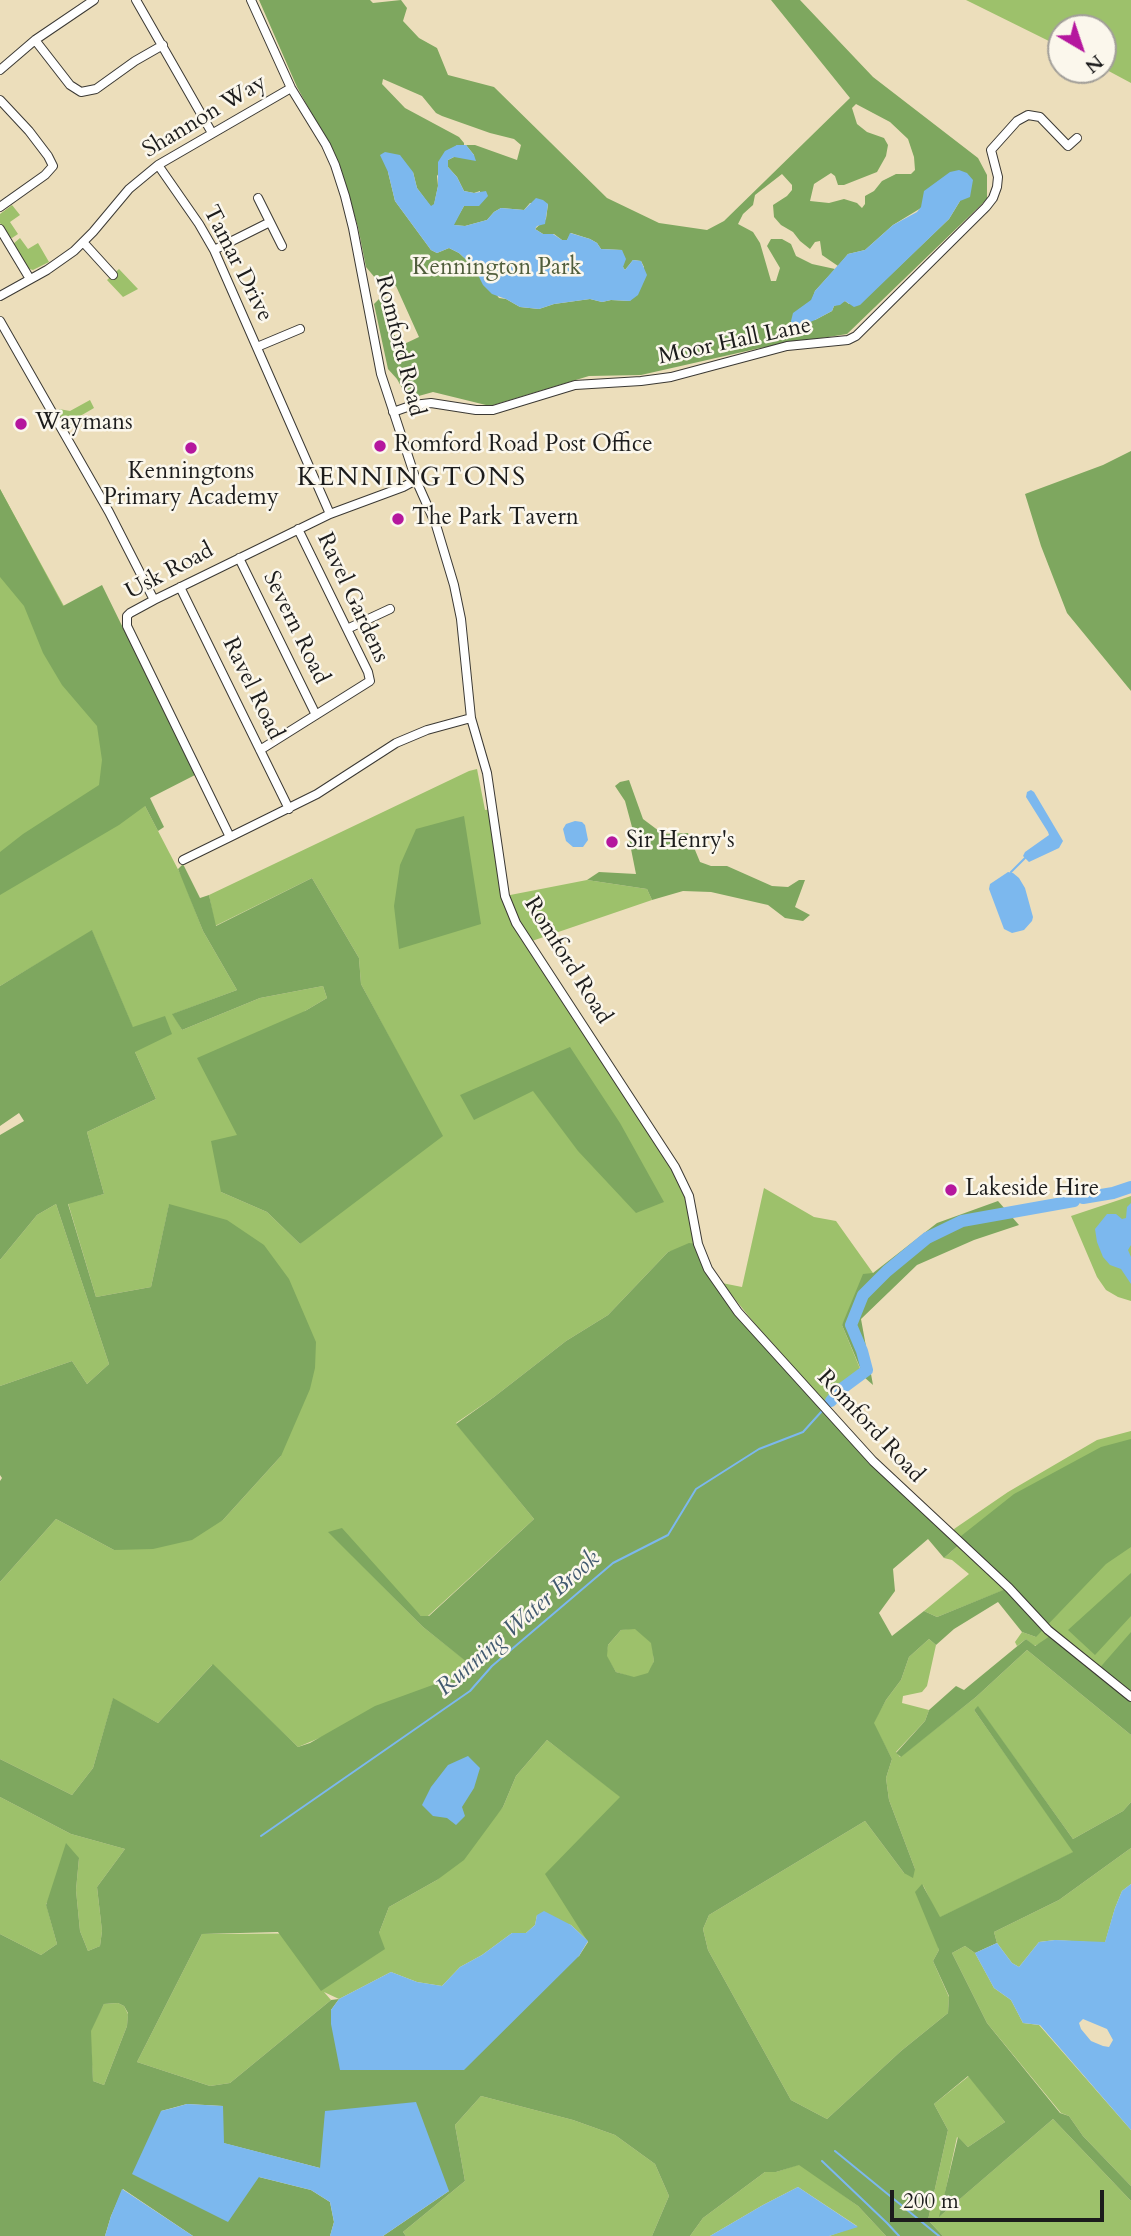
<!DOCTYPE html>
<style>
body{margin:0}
#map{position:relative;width:1131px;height:2236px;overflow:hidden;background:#ecdebb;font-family:Cardo,serif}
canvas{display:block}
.north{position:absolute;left:1047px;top:14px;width:70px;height:70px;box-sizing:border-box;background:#fbf7ec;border:2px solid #a29f99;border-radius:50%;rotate:141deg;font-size:19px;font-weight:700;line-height:28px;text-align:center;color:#1c1c1c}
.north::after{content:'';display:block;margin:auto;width:24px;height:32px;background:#b5179e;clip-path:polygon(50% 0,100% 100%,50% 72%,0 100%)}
.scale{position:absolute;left:890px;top:2190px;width:214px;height:32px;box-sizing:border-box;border:4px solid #1c1c1c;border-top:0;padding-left:9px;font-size:21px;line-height:24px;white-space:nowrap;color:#1c1c1c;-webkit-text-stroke:5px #fbf7ec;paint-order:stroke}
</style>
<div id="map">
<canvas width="1131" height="2236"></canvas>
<div class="north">N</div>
<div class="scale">200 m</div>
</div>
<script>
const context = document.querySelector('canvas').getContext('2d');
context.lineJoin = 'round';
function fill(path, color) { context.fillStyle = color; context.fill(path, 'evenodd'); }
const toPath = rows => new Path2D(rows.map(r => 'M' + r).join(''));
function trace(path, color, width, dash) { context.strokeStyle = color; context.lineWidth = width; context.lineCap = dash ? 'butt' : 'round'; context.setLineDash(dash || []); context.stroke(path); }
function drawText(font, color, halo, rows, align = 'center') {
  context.font = font + ' Cardo,serif'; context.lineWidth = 5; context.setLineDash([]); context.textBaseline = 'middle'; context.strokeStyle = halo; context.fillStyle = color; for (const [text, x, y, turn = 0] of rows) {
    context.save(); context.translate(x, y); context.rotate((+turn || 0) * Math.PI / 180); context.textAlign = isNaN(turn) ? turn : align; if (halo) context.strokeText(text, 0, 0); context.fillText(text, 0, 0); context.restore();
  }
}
fill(toPath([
 [966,0,1131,0,1131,83,1103,68,1103,28,1061,28,1061,47],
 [12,205,20,215,10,222,18,234,12,238,8,237,0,223,0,214],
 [20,238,28,249,38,243,49,262,33,270,26,268,13,244],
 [119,269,138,289,123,297,107,280],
 [90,400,94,408,75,419,71,430,68,430,58,413,59,409,70,411],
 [0,489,64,606,150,798,145,806,182,877,203,931,237,990,173,1014,182,1030,260,998,323,986,327,998,305,1011,237,1136,221,1192,267,1212,300,1244,422,1099,361,984,359,958,312,878,215,926,209,895,469,771,477,769,485,810,493,809,505,896,587,880,647,889,652,900,529,942,681,1178,698,1244,668,1252,608,1315,566,1341,494,1397,456,1423,534,1519,428,1616,421,1616,329,1532,423,1627,479,1671,298,1747,212,1665,158,1723,113,1699,93,1768,72,1795,0,1759,0,1582,56,1519,114,1550,223,1520,281,1456,169,1205,151,1287,96,1297,68,1203,104,1194,87,1132,156,1099,135,1052,133,1028,92,931,0,986],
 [764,1188,814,1217,836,1221,873,1273,842,1325,861,1371,826,1402,767,1339,722,1283,742,1287],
 [1131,1196,1131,1301,1118,1297,1106,1290,1097,1277,1071,1216],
 [56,1204,109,1364,87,1384,72,1361,0,1386,0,1260,37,1215],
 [1131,1431,1131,1697,1044,1642,1034,1646,1026,1639,1017,1646,1015,1642,1022,1632,1036,1637,1009,1588,937,1617,924,1611,969,1574,952,1560,944,1558,960,1544,956,1540,954,1529,1008,1492,1097,1440],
 [635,1628,652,1643,654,1661,649,1674,634,1678,616,1672,606,1656,608,1645,621,1630],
 [929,1639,936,1645,927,1686,922,1692,903,1696,902,1703,929,1710,925,1721,896,1752,900,1757,976,1697,1027,1650,1131,1735,1131,1802,1123,1811,1073,1839,978,1707,974,1710,1074,1852,939,1918,923,1885,939,1950,933,1961,949,1997,948,2013,901,2051,827,2119,791,2100,708,1950,703,1929,709,1915,865,1821,904,1873,915,1869,889,1800,886,1778,892,1759,873,1723,886,1700,901,1680,909,1657],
 [547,1740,621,1797,588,1941,571,1925,537,1915,535,1925,526,1933,512,1933,482,1955,460,1967,442,1986,417,1982,391,1972,339,1999,324,1992,331,2000,230,2083,210,2086,137,2062,202,1934,379,1933,389,1907,437,1880,503,1807,516,1776],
 [0,1797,71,1834,125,1849,97,1887,102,1931,100,1946,88,1951,80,1931,76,1890,79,1858,46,1904,57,1944,41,1955,0,1934],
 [1131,1848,1131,1884,1122,1891,1115,1908,1105,1943,1055,1940,1039,1942,1019,1967,1012,1963,997,1943,994,1932,1059,1900],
 [965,1946,975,1953,994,1988,1011,2000,1023,2023,1039,2025,1131,2130,1131,2186,1083,2136,1069,2116,1061,2113,987,2023,952,1953],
 [118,2003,124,2006,128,2014,127,2026,104,2085,93,2081,90,2031,104,2004],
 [969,2076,1005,2122,968,2147,957,2137,940,2216,1053,2119,1131,2201,1131,2236,943,2236,928,2220,948,2130,934,2104],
 [481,2096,573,2120,615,2135,655,2164,669,2196,652,2236,406,2236,403,2232,465,2181,455,2125],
 [800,2164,858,2206,886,2236,829,2236,857,2226,798,2187,763,2205,710,2236,690,2236,703,2218,765,2172,776,2172]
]), '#9dc16b');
fill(toPath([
 [259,0,370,0,373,3,401,0,407,8,403,21,419,38,437,48,448,75,494,87,607,198,659,223,707,230,724,221,850,98,771,0,800,0,873,77,978,158,987,175,987,199,847,334,760,348,641,375,589,376,490,406,433,392,408,399,397,379,388,369,374,304,382,296,393,302,391,316,388,321,400,346,419,337,396,286,381,285,366,267,358,227,339,163,297,87],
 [383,79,422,96,436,113,442,116,490,133,514,139,521,145,517,160,475,145,466,145,474,155,454,157,448,160,448,167,457,177,464,191,474,193,480,191,479,206,464,206,453,225,465,226,487,220,494,212,501,208,524,210,530,203,548,204,546,219,535,229,543,234,554,234,562,240,567,240,571,233,590,239,597,243,601,249,622,250,623,267,625,270,633,260,641,261,644,267,630,301,611,300,602,302,590,299,554,304,539,309,520,307,506,299,499,298,474,267,459,253,449,248,437,253,431,250,395,201,388,172,413,172,417,188,431,207,434,205,438,186,437,176,457,145,464,145,464,143,459,137,405,108,382,84],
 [856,104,890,122,908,139,914,157,915,170,911,174,896,174,882,181,874,191,865,196,865,204,862,208,857,203,844,199,829,203,810,201,814,184,831,173,835,176,838,185,844,185,877,172,886,156,888,145,884,138,867,132,857,124,852,108],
 [782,174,792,185,792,190,787,196,773,205,774,217,781,225,793,232,800,241,810,249,815,242,820,241,822,255,838,266,848,254,865,250,893,225,921,208,960,201,949,219,884,281,849,304,845,301,834,306,832,311,815,320,793,314,812,300,815,291,835,269,812,264,796,256,791,244,782,239,771,239,767,246,780,268,776,281,771,281,760,243,753,232,738,224,743,214,753,205,755,195],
 [1131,451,1131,691,1067,613,1041,546,1025,494,1103,465],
 [0,489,63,606,102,585,195,775,150,798,164,827,158,831,145,806,119,825,0,895,0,852,23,834,99,785,102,760,97,726,62,685,43,653,24,606,0,577],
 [629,780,643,819,663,834,688,833,700,862,711,866,727,866,772,886,788,887,799,880,805,880,795,907,810,915,803,921,785,918,768,905,711,892,683,891,652,900,647,889,587,880,599,872,636,874,629,839,632,827,625,801,615,786,620,782],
 [464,816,481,924,399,949,394,906,400,865,416,829],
 [183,864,200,898,209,895,216,926,312,878,359,958,361,984,443,1136,300,1244,267,1212,221,1192,211,1141,237,1135,197,1058,305,1011,327,998,323,986,260,998,182,1030,172,1014,237,990,203,931,178,869],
 [92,930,133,1027,165,1016,172,1034,135,1052,156,1099,87,1132,104,1194,68,1204,96,1297,151,1287,169,1204,227,1220,264,1245,289,1279,316,1342,315,1368,310,1389,281,1456,223,1520,192,1540,153,1549,114,1550,56,1519,0,1582,0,1481,2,1478,0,1475,0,1386,72,1361,87,1384,109,1364,56,1204,37,1215,0,1260,0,1135,24,1121,19,1113,0,1126,0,986],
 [570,1047,620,1123,664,1202,636,1213,578,1151,533,1091,474,1120,460,1095],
 [998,1201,1019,1225,974,1240,917,1265,861,1319,873,1385,864,1377,842,1325,863,1274,873,1273,937,1223],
 [689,1243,698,1244,722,1292,825,1407,956,1540,1014,1494,1101,1447,1131,1439,1131,1547,1106,1564,1036,1637,1022,1632,998,1602,954,1629,936,1645,929,1639,909,1657,901,1680,886,1700,874,1723,892,1759,886,1778,889,1800,915,1869,913,1878,904,1873,865,1821,709,1915,703,1929,708,1950,791,2100,827,2119,901,2051,948,2013,949,1996,933,1961,939,1950,915,1892,922,1884,940,1917,1073,1852,974,1710,978,1706,1073,1839,1123,1811,1131,1802,1131,1848,1059,1900,994,1932,997,1943,975,1953,965,1946,952,1953,987,2023,1060,2113,1069,2116,1083,2136,1131,2186,1131,2201,1053,2119,939,2217,958,2137,968,2147,1005,2122,968,2076,934,2104,948,2130,928,2220,943,2236,886,2236,858,2206,799,2165,776,2172,765,2172,703,2218,690,2236,652,2236,669,2196,655,2164,615,2135,573,2120,481,2096,455,2125,465,2181,403,2232,406,2236,383,2236,449,2191,320,2168,223,2143,223,2106,187,2104,161,2111,259,2177,311,2190,330,2202,334,2222,330,2236,193,2236,123,2189,111,2216,105,2236,0,2236,0,1934,41,1955,57,1944,46,1905,66,1843,79,1858,76,1890,80,1931,88,1951,100,1946,102,1931,97,1887,125,1849,71,1834,0,1797,0,1759,72,1795,93,1768,113,1698,158,1723,213,1664,298,1747,310,1743,375,1706,471,1671,478,1671,423,1627,328,1532,342,1528,421,1616,429,1616,534,1519,456,1424,494,1397,566,1341,608,1315,668,1252],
 [928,1539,944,1558,960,1544,1008,1588,937,1617,924,1611,892,1636,879,1613,895,1591,893,1569],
 [635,1629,651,1643,654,1661,648,1673,634,1677,616,1672,607,1656,608,1645,621,1630],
 [547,1740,620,1797,545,1874,588,1942,579,1956,341,2069,331,2010,339,1999,331,2000,230,2083,210,2086,137,2062,202,1934,278,1932,321,1991,385,1949,379,1933,389,1907,437,1880,464,1860,503,1807,516,1776],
 [118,2003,124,2006,128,2013,127,2026,104,2085,93,2081,91,2031,104,2004],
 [1131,1573,1131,1616,1095,1655,1068,1630],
 [1131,1632,1131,1735,1027,1650,976,1697,901,1757,896,1753,925,1721,929,1710,956,1686,964,1690,1026,1639,1035,1646,1050,1636,1097,1671]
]), '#7ea75f');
fill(toPath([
 [457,145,466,145,474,155,476,161,454,157,448,160,448,167,457,177,464,191,474,193,486,191,488,196,479,206,464,206,454,225,465,226,487,220,494,212,501,208,524,210,536,198,543,200,548,204,545,224,537,226,535,229,543,234,553,234,562,240,567,240,570,233,590,239,597,243,601,249,622,250,626,259,623,267,625,270,633,260,641,261,647,275,638,295,630,301,611,300,602,302,590,299,554,304,539,309,520,307,506,299,492,294,483,285,474,267,459,253,449,248,437,253,431,250,395,201,388,172,380,155,385,152,400,155,413,172,417,188,431,206,434,204,438,186,438,162,445,151],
 [959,170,967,173,973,180,970,197,960,201,949,219,860,305,854,307,845,301,840,305,834,306,832,311,815,320,803,325,792,326,791,321,793,313,811,300,815,291,848,254,865,250,893,225,917,212,921,207,924,191,950,172],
 [1031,790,1034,792,1063,841,1059,848,1029,862,1023,856,1025,852,1049,835,1048,832,1026,797,1027,792],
 [575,821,582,822,585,825,588,840,583,847,573,847,566,841,563,829,566,824],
 [1008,872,1013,873,1019,878,1025,888,1033,917,1032,921,1024,930,1012,933,1004,929,989,889,990,884],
 [1131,1203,1131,1245,1128,1250,1131,1257,1131,1284,1121,1269,1110,1265,1103,1257,1097,1242,1095,1229,1107,1214,1116,1214,1122,1219,1126,1218,1127,1207],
 [468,1756,480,1768,474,1788,462,1807,465,1816,456,1825,447,1818,433,1816,422,1805,431,1787,448,1765],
 [1131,1884,1131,2130,1040,2025,1023,2023,1011,2000,994,1988,975,1953,997,1943,1012,1963,1019,1967,1039,1942,1055,1940,1105,1942,1115,1908,1122,1891],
 [1083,2019,1107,2029,1113,2040,1109,2047,1103,2046,1091,2041,1081,2029,1079,2023],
 [544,1911,571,1925,588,1941,579,1956,464,2070,340,2070,331,2024,331,2010,339,1999,391,1972,417,1982,442,1986,460,1967,482,1955,512,1933,526,1933,535,1925,537,1915],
 [416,2102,449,2191,383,2236,330,2236,334,2222,330,2202,311,2190,259,2177,228,2222,132,2174,161,2111,173,2108,187,2104,223,2106,224,2143,320,2168,325,2111],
 [798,2187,858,2227,829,2236,710,2236,763,2205],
 [122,2189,193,2236,105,2236,111,2216]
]), '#7cb8ee');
trace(toPath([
 [1011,872,1025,858],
 [261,1836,470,1691,492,1666,613,1563,668,1535,696,1489,759,1449,803,1432,822,1411],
 [835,2151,939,2236],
 [822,2161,887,2223,899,2236]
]), '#7cb8ee', 2);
trace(toPath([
 [1083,1198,1113,1193,1131,1187],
 [831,1401,840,1390,867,1370,862,1351,851,1325,863,1295,887,1271,927,1238,962,1221,1074,1201]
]), '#7cb8ee', 12);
const minor = toPath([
 [136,0,212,133],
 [251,0,291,88,326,145,335,165,345,196,353,228,381,374,416,480,436,525,454,585,461,619,471,718,487,773,505,896,516,923,675,1167,689,1196,698,1244,708,1269,738,1312,873,1461,1009,1588,1048,1630,1131,1697],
 [35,40,70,85,81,92,96,89,135,61,163,45],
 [0,70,35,40,94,0],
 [0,100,29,131,48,156,53,166,45,175,0,207],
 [158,165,199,224,214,250,330,514],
 [270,222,282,246],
 [0,229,30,279],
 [83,242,113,275],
 [214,250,270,222,258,198],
 [0,296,47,270,74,251,93,232,129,189,158,165,291,88],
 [0,321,109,512,154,600],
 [257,347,300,329],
 [393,412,413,405,431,403,476,410,493,410,575,385,641,381,671,377,787,346,848,340,856,336,986,207,993,198,997,187,998,177,991,150,1017,121,1028,115,1040,117,1068,146,1077,138],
 [416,480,403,487,330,514,154,600,130,613,127,616,127,626,230,837,317,794,396,743,427,730,471,718],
 [239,558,316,715],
 [180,587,289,809],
 [347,629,390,609],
 [260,750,370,681,368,672,298,529],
 [183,860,230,837]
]);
trace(minor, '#3b3934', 10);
trace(minor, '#fff', 8);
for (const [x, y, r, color] of [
 [21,424,7,"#b5179e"],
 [380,446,7,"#b5179e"],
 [191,448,7,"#b5179e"],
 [398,519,7,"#b5179e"],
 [612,842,7,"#b5179e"],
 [951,1190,7,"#b5179e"]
]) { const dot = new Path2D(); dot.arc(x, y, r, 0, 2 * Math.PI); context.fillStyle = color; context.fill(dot); trace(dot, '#fbf7ec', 2.5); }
drawText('23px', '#1c1c1c', '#fbf7ec', [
 ["Shannon Way",205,117,-31],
 ["Tamar Drive",237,264,63],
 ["Moor Hall Lane",735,342,-12],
 ["Romford Road",399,346,76],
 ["Usk Road",170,572,-28],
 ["Ravel Gardens",352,598,65],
 ["Severn Road",295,628,64],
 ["Ravel Road",252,689,64],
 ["Romford Road",567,961,58],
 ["Romford Road",870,1427,47]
]);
drawText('23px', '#505e3c', '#fbf7ec', [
 ["Kennington Park",497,269]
]);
drawText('23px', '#1c1c1c', '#fbf7ec', [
 ["Waymans",35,424],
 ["Romford Road Post Office",394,446],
 ["Kenningtons",191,473,"center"],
 ["Primary Academy",191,499,"center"],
 ["The Park Tavern",412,519],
 ["Sir Henry's",626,842],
 ["Lakeside Hire",965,1190]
], 'left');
drawText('italic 24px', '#425a70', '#fbf7ec', [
 ["Running Water Brook",519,1624,-41]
]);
context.letterSpacing = '2px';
drawText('26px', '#1c1c1c', '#fbf7ec', [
 ["KENNINGTONS",412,479]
]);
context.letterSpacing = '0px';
</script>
